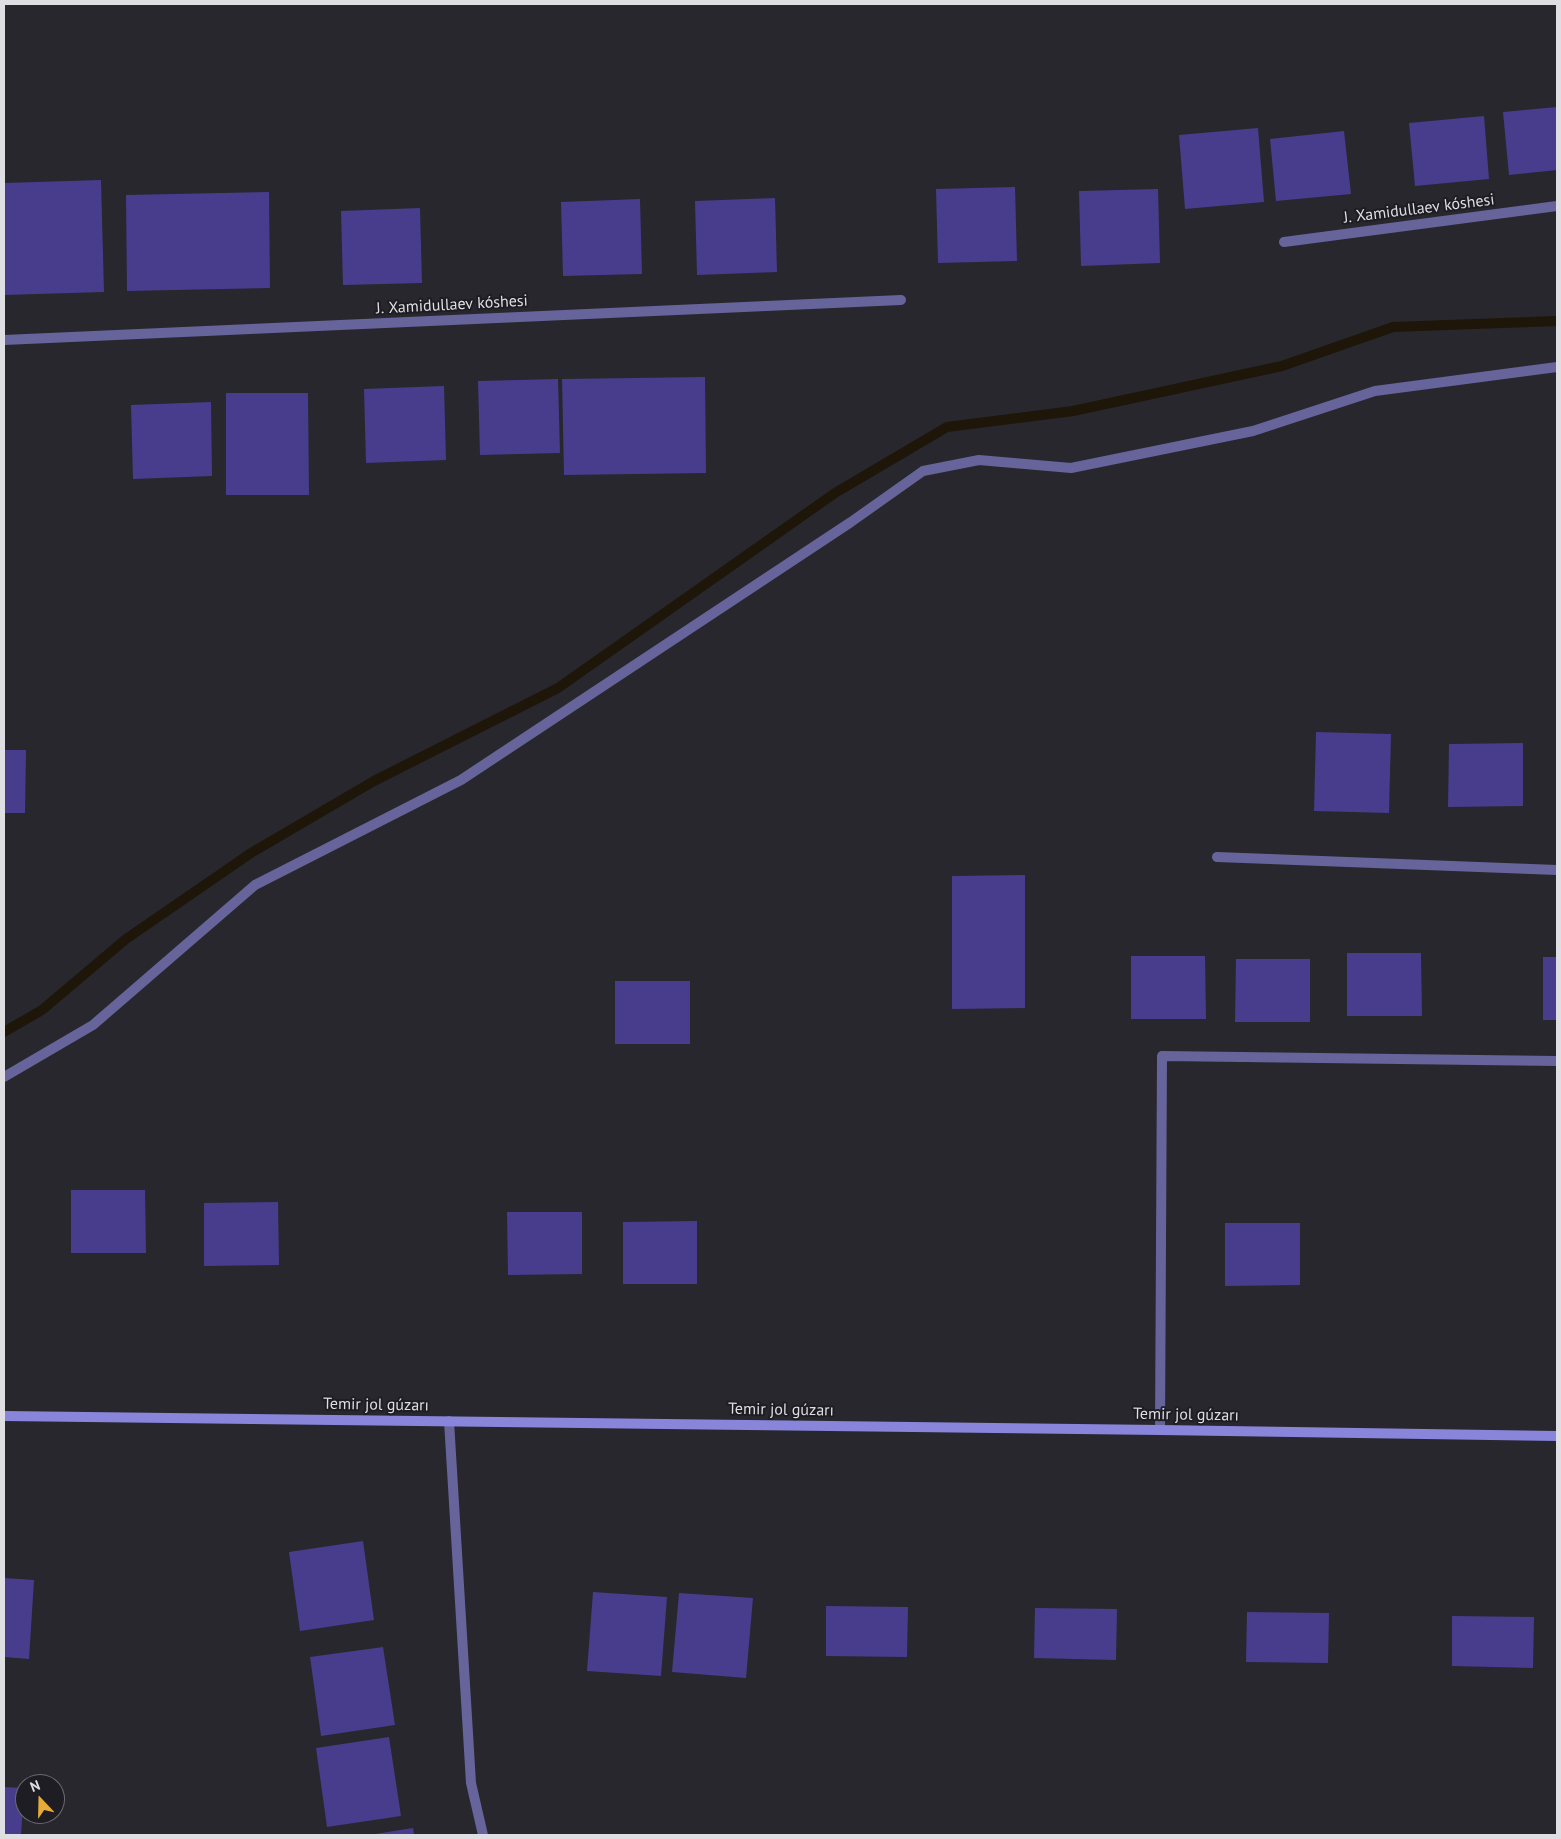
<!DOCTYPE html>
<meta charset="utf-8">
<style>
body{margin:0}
#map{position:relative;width:1561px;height:1839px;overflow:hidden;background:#27272d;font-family:"PT Sans",sans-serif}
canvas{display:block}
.frame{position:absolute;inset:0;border:5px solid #dfdfe3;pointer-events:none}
.north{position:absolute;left:15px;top:1774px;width:50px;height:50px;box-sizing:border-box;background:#1d1d23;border:1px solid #6b6b70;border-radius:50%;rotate:339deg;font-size:14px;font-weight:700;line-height:20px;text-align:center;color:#dfdfe3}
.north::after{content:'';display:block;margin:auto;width:18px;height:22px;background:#e7ac37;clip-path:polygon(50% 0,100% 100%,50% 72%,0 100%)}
</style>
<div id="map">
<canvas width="1561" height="1839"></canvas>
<div class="frame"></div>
<div class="north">N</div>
</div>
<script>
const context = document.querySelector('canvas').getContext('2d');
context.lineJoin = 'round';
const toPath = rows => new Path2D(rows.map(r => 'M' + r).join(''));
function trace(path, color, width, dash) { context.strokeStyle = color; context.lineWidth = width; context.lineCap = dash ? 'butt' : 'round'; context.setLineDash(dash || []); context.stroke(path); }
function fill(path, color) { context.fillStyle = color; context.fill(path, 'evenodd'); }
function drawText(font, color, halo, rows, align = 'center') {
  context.font = font + ' "PT Sans",sans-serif'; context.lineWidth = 4; context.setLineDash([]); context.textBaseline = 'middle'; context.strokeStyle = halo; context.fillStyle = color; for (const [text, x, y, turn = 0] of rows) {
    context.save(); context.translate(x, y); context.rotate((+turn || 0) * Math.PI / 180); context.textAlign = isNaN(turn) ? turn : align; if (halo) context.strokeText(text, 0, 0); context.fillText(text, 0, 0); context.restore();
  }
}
trace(toPath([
 [4,1032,42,1010,126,939,251,853,374,781,558,688,835,493,947,427,1073,411,1282,366,1393,327,1557,321]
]), '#1d1609', 10);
fill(toPath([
 [1557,107,1557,170,1509,175,1503,112],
 [1484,116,1489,179,1415,186,1409,123],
 [1258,128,1264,202,1185,209,1179,135],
 [1344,131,1351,194,1276,201,1270,139],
 [101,180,104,292,4,295,4,183],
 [1015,187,1017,261,938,263,936,189],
 [1158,189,1160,263,1081,266,1079,191],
 [269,192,270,288,127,291,126,195],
 [775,198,777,272,697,275,695,201],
 [640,199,642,274,563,276,561,202],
 [420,208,422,283,343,285,341,211],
 [705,377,706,473,564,475,562,379],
 [558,379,560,453,480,455,478,381],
 [444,386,446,460,366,463,364,389],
 [226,393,308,393,309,495,226,495],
 [211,402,212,476,133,479,131,405],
 [1316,732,1391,734,1389,813,1314,811],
 [1523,743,1523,806,1448,807,1449,744],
 [4,750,26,750,25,813,4,813],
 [1025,875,1025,1008,952,1009,952,876],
 [1347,953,1421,953,1422,1016,1347,1016],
 [1131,956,1205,956,1206,1019,1131,1019],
 [1543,957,1557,957,1557,1020,1543,1020],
 [1236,959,1310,959,1310,1022,1235,1022],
 [615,981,690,981,690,1044,615,1044],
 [71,1190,145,1190,146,1253,71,1253],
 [278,1202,279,1265,204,1266,204,1203],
 [507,1212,582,1212,582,1274,508,1275],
 [697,1221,697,1284,623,1284,623,1222],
 [1225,1223,1300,1223,1300,1285,1225,1286],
 [363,1541,374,1620,300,1631,289,1552],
 [4,1578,34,1580,29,1659,4,1657],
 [593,1592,667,1597,661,1676,587,1671],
 [679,1593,753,1598,746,1678,672,1672],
 [826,1606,908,1607,907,1657,826,1656],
 [1035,1608,1117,1609,1116,1660,1034,1658],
 [1247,1612,1329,1613,1328,1663,1246,1662],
 [1452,1616,1534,1617,1533,1668,1452,1666],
 [383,1647,395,1725,321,1736,310,1657],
 [389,1737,401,1816,327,1827,316,1748],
 [4,1787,24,1788,21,1835,4,1835],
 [413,1828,414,1835,375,1835,375,1834]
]), '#473d8c');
trace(toPath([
 [1284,242,1557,206],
 [4,340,901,300],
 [1217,857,1557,870],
 [4,1077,93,1025,255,885,461,780,851,522,923,471,979,460,1071,468,1253,431,1375,391,1557,367],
 [449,1421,471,1783,483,1835],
 [1160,1430,1162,1056,1557,1061]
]), '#66649a', 10);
trace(toPath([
 [4,1416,1160,1430,1557,1436]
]), '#8985db', 10);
drawText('16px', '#dfdfe3', '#1d1d23', [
 ["J. Xamidullaev kóshesi",1419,209,-7],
 ["J. Xamidullaev kóshesi",452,305,-3],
 ["Temir jol gúzarı",376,1405,1],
 ["Temir jol gúzarı",781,1410,1],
 ["Temir jol gúzarı",1186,1415,1]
]);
</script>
